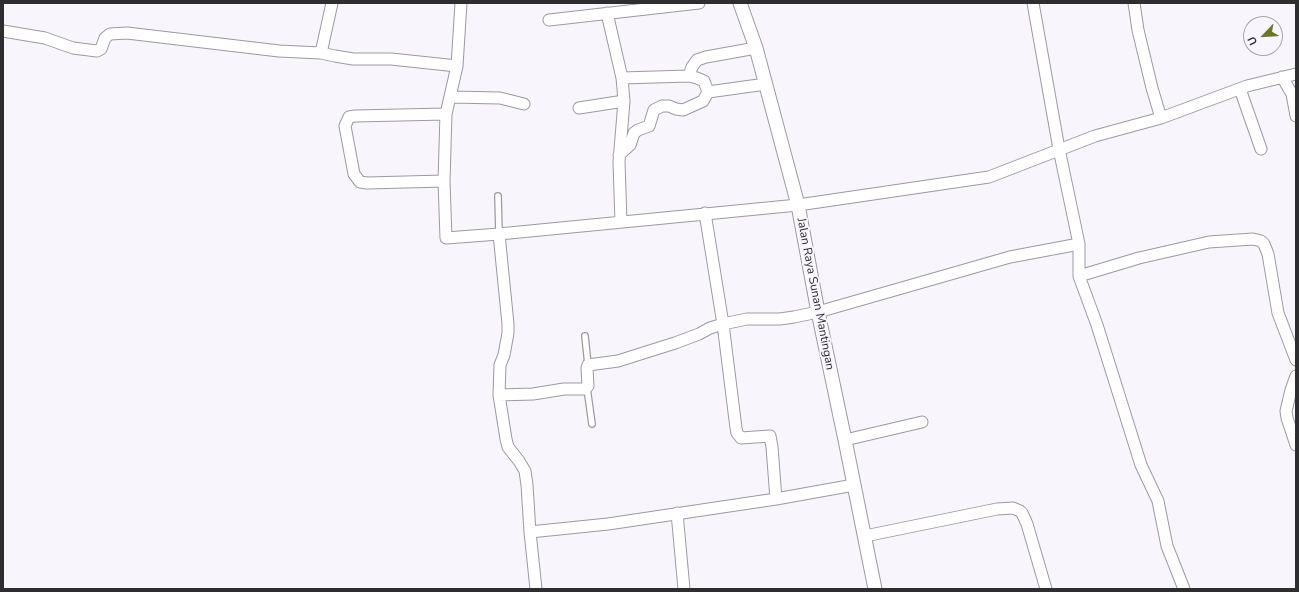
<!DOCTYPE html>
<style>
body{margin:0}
#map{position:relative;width:1299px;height:592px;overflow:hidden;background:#f9f5fd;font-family:"Nunito Sans",sans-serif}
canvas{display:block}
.frame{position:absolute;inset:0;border:4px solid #2e2d30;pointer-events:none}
.north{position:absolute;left:1243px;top:16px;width:40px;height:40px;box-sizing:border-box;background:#f9f5fd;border:1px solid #a8a5ab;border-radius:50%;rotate:245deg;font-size:11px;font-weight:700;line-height:16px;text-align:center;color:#2e2d30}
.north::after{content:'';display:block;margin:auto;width:14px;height:18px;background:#6a7723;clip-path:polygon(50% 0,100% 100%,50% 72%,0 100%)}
</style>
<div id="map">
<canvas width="1299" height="592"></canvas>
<div class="frame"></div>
<div class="north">U</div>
</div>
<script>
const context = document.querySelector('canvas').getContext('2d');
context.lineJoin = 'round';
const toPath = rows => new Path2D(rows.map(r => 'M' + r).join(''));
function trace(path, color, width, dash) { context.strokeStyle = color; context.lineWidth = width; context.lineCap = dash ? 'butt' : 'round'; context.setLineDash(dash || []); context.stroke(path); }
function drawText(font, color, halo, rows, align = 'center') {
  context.font = font + ' "Nunito Sans",sans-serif'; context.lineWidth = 4; context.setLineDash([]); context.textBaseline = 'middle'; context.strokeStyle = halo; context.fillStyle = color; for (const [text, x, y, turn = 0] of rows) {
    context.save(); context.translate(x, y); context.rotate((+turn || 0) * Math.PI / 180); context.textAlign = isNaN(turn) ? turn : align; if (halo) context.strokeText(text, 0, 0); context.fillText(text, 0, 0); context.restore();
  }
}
const service = toPath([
 [498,196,499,234],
 [585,336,588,365],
 [587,388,592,424]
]);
const minor = toPath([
 [461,3,457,66,446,114,444,181,446,238,499,234],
 [1033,3,1059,149,1079,244,1079,276,1097,325,1141,465,1158,501,1167,546,1184,589],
 [1134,3,1138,30,1152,88,1161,118],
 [607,13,622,78,624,101,619,162,621,222],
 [549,20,699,3],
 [3,31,45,38,73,48,97,51,101,49,105,38,110,34,127,33,279,51,321,53,332,3],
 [321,53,335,56,353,59,391,59,457,66],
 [689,76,692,67,697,60,706,57,756,48],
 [1282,77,1292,94,1296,116],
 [622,78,689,76,697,78,704,81,708,92,766,84],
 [1240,89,1261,149],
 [450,97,500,98,524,104],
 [579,108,624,101],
 [619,155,630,145,634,133,638,130,649,126,654,110,662,106,669,106,676,109,683,110,703,101,708,92],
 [444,181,367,183,360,182,354,174,345,126,349,117,355,116,446,114],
 [1079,276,1139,258,1209,242,1253,239,1261,241,1264,244,1268,254,1278,313,1296,360],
 [1296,376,1291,390,1286,411,1287,418,1296,445],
 [499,395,533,394,564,389,585,389,588,386,587,368,588,365,618,361,675,343,699,334,710,328,723,324,705,213],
 [845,440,922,422],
 [776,499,772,447,770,436,741,438,737,433,736,428,723,324,747,319,780,319,794,317,818,312,1010,257,1079,244],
 [677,513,684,589],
 [530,532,608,524,776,499,854,485],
 [865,536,997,509,1013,508,1020,511,1022,513,1027,524,1046,589],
 [536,589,530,532,527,485,525,471,519,461,508,447,506,439,499,395,500,365,504,355,508,333,508,324,499,234,798,205,989,177,1095,136,1161,118,1247,86,1296,74]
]);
const tertiary = toPath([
 [740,3,756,48,798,205,818,312,845,440,875,589]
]);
trace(service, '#9d99a1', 8);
trace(minor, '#9d99a1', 13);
trace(tertiary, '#9d99a1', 15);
trace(service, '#fff', 5.5);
trace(minor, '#fff', 11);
trace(tertiary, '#fff', 13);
drawText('12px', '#2e2d30', '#f9f5fd', [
 ["Jalan Raya Sunan Mantingan",815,294,79]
]);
</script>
